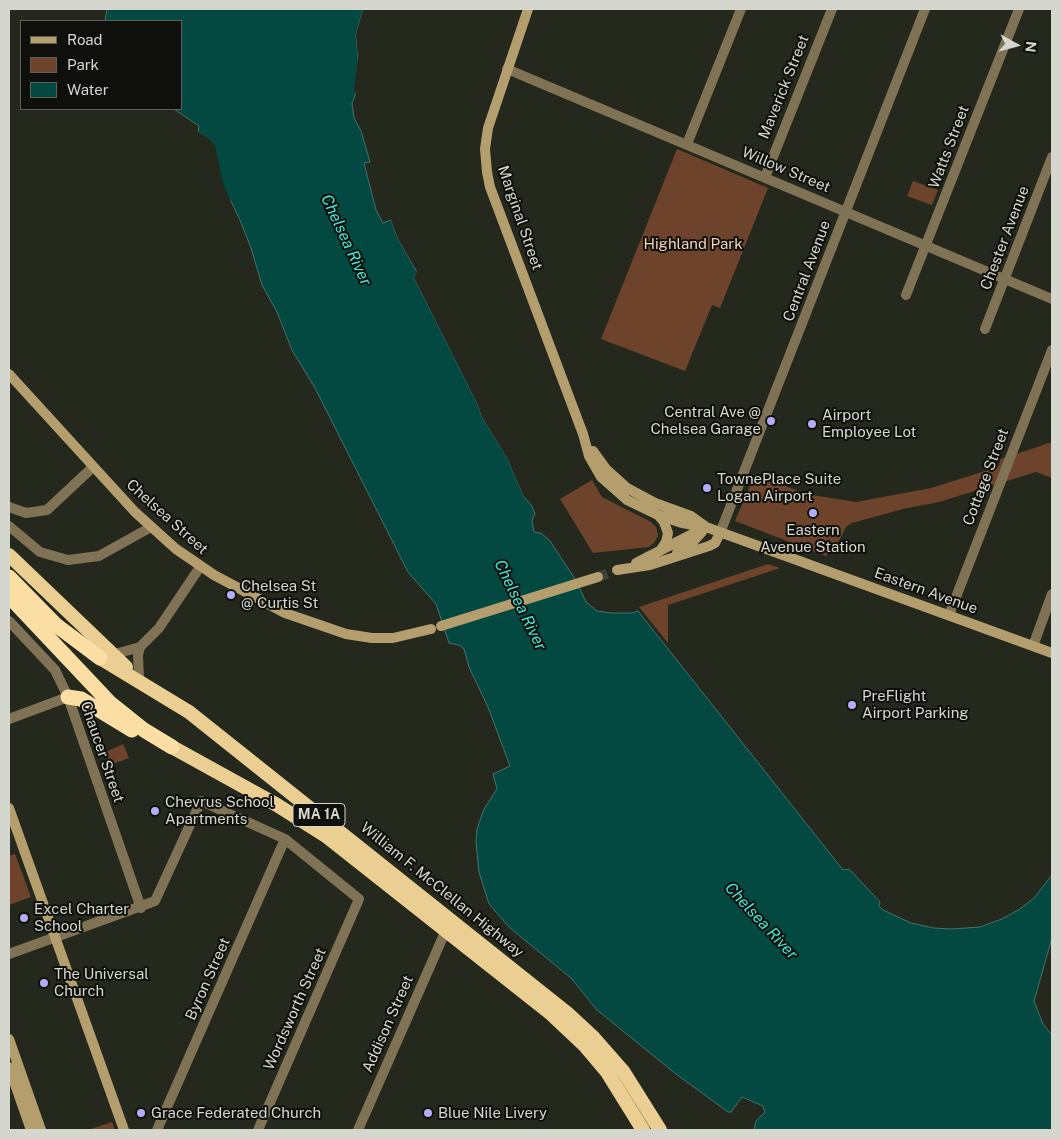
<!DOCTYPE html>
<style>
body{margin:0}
#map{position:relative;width:1061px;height:1139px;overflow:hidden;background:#25281c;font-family:"Public Sans",sans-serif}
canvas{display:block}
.frame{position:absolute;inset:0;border:10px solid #d5d7cf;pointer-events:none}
.legend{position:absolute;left:20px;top:20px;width:162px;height:90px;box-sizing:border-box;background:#0f100b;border:1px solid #5e6059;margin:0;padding:6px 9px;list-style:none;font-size:15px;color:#d5d7cf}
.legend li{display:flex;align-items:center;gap:10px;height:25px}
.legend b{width:25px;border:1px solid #5e6059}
.north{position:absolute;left:991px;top:20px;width:50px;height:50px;-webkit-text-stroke:4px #0f100b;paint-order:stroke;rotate:97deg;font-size:14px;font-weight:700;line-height:20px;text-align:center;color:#d5d7cf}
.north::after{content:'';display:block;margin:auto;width:18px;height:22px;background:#d5d7cf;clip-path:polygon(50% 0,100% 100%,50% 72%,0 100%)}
</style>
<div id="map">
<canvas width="1061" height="1139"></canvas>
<div class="frame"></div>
<ul class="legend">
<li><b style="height:6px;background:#b49e6e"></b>Road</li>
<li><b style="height:14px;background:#6d442b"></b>Park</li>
<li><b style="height:14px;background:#044842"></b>Water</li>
</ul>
<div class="north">N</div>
</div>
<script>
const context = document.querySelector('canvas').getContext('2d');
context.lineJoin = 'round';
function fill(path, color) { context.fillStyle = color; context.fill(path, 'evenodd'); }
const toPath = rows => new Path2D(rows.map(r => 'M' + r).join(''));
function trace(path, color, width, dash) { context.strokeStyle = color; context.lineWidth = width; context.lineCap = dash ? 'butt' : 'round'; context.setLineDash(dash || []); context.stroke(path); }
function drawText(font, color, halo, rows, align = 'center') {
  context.font = font + ' "Public Sans",sans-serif'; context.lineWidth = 4; context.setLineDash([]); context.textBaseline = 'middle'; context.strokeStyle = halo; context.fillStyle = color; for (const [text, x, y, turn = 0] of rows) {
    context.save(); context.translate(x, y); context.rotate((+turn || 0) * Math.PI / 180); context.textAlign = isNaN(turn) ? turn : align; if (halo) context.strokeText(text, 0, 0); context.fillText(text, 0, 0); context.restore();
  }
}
fill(toPath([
 [750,147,767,153,762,164,749,158,747,149],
 [677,149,768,188,720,308,712,305,685,371,601,339],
 [913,181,938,190,932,205,907,196],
 [1052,442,1052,478,1036,472,939,502,903,509,852,523,846,527,839,541,826,556,735,521,755,474,806,494,856,502,931,488,998,467,1001,459],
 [592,480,602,497,651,522,656,527,658,536,654,543,649,547,593,553,560,499],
 [768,564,780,568,668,605,668,643,639,607],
 [123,744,129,758,110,765,106,752],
 [15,854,31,897,9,905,9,856],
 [112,1122,115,1130,88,1130]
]), '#6d442b');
const water = toPath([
 [107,9,363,9,356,35,358,56,356,93,352,103,354,118,361,131,370,162,364,163,376,210,383,223,391,220,399,241,417,272,414,278,477,403,482,417,507,458,524,497,532,506,535,514,532,520,534,532,541,533,550,541,577,582,586,602,597,611,611,613,632,613,638,611,843,870,849,869,880,902,879,906,883,910,911,923,934,928,951,929,980,927,1002,919,1020,909,1034,898,1052,875,1052,938,1034,1001,1043,1024,1052,1035,1052,1130,754,1130,756,1121,765,1112,763,1106,742,1097,731,1112,728,1112,676,1074,597,1010,571,978,510,928,489,904,479,872,476,843,477,829,484,809,497,789,493,774,510,766,488,707,469,667,464,649,459,645,449,643,436,604,408,572,315,388,292,350,277,312,262,285,251,248,240,220,231,201,223,197,204,136,198,133,199,126,174,109,181,109,181,21,105,21,107,9]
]);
fill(water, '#044842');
trace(water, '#43736c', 1);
fill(toPath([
 [363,9,365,9,358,35,360,56,357,96,354,90,358,56,356,35],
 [196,131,205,136,215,145,223,183,232,205,220,198,202,138,196,134],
 [391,220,394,223,401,239,420,271,417,278,479,401,484,416,509,457,526,494,524,497,507,458,482,417,477,403,414,278,417,271,399,241]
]), '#25281c');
trace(toPath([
 [598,577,609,573]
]), '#3f4237', 10, [10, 5]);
trace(toPath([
 [507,69,1052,299],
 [687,144,741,9],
 [765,177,832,9],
 [906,295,1019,9],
 [985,329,1052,157],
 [9,507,26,513,47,510,93,467],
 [9,526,40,552,68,560,99,556,151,527],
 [949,615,1052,350],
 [1033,646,1052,594],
 [9,719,68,697,141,908],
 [9,954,155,901,201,801,285,839,359,899,258,1130],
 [157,1130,285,839],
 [358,1130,446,930]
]), '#807255', 10);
trace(toPath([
 [720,533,925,9],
 [9,621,55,670,68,697],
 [108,656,140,647,159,628,200,567],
 [139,680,138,655,140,647]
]), '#807255', 10);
trace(toPath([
 [528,9,488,128,485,149,487,172,490,187,583,434,589,456,601,477,627,500,658,515,682,523,706,527,1052,653],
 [9,374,135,512,176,549,214,575,285,613,346,634,372,638,393,638,431,629],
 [593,451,606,469,627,488,655,503,691,516,705,526],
 [658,515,664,522,668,533,666,542,660,551],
 [677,553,692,543,702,532],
 [636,563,706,527],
 [617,570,650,565,709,546,715,543,720,533],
 [441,626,598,577],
 [9,808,124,1130],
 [9,1039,41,1130],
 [9,1067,31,1130]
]), '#b49e6e', 10);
trace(toPath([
 [9,555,126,667],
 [100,658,189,712,567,1013,594,1038,623,1071,660,1130],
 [172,747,277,805,326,836,550,1013,585,1046,607,1072,643,1130]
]), '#ebce92', 14);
trace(toPath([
 [9,577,56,625,100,658],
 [9,596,109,702,144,730,172,747],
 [68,697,81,699,132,730]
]), '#fadea3', 15);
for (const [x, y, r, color] of [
 [771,421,5,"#b2adf9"],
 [812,424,5,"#b2adf9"],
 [707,488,5,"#b2adf9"],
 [813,513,5,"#b2adf9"],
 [231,595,5,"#b2adf9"],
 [852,705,5,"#b2adf9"],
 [155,811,5,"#b2adf9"],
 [24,918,5,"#b2adf9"],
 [44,983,5,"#b2adf9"],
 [141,1113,5,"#b2adf9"],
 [428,1113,5,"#b2adf9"]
]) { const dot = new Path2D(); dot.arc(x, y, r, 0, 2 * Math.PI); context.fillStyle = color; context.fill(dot); trace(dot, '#0f100b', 2); }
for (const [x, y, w] of [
 [319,815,52]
]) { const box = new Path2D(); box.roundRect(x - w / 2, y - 11.5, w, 23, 4); context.fillStyle = '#0f100b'; context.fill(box); trace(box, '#d5d7cf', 1); }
drawText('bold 14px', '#d5d7cf', null, [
 ["MA 1A",319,815]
]);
drawText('15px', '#d5d7cf', '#0f100b', [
 ["Maverick Street",784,87,-68],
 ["Watts Street",949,147,-69],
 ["Willow Street",786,170,23],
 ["Marginal Street",520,218,71],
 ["Chester Avenue",1005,238,-69],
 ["Central Avenue",807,271,-69],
 ["Cottage Street",986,477,-69],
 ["Chelsea Street",167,517,42],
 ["Eastern Avenue",926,591,20],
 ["Chaucer Street",102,752,71],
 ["William F. McClellan Highway",442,890,39],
 ["Byron Street",208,979,-66],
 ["Wordsworth Street",295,1009,-66],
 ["Addison Street",388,1024,-66]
]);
drawText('15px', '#f7d1ba', '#0f100b', [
 ["Highland Park",693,244]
]);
drawText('15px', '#d5d7cf', '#0f100b', [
 ["Central Ave @",761,412,"right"],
 ["Chelsea Garage",761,429,"right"],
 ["Airport",822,415],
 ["Employee Lot",822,432],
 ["TownePlace Suite",717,479],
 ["Logan Airport",717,496],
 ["Eastern",813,530,"center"],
 ["Avenue Station",813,547,"center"],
 ["Chelsea St",241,586],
 ["@ Curtis St",241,603],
 ["PreFlight",862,696],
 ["Airport Parking",862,713],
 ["Chevrus School",165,802],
 ["Apartments",165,819],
 ["Excel Charter",34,909],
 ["School",34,926],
 ["The Universal",54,974],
 ["Church",54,991],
 ["Grace Federated Church",151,1113],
 ["Blue Nile Livery",438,1113]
], 'left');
drawText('italic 16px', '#42e5d7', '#0f100b', [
 ["Chelsea River",346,240,65],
 ["Chelsea River",520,605,64],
 ["Chelsea River",761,921,47]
]);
</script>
